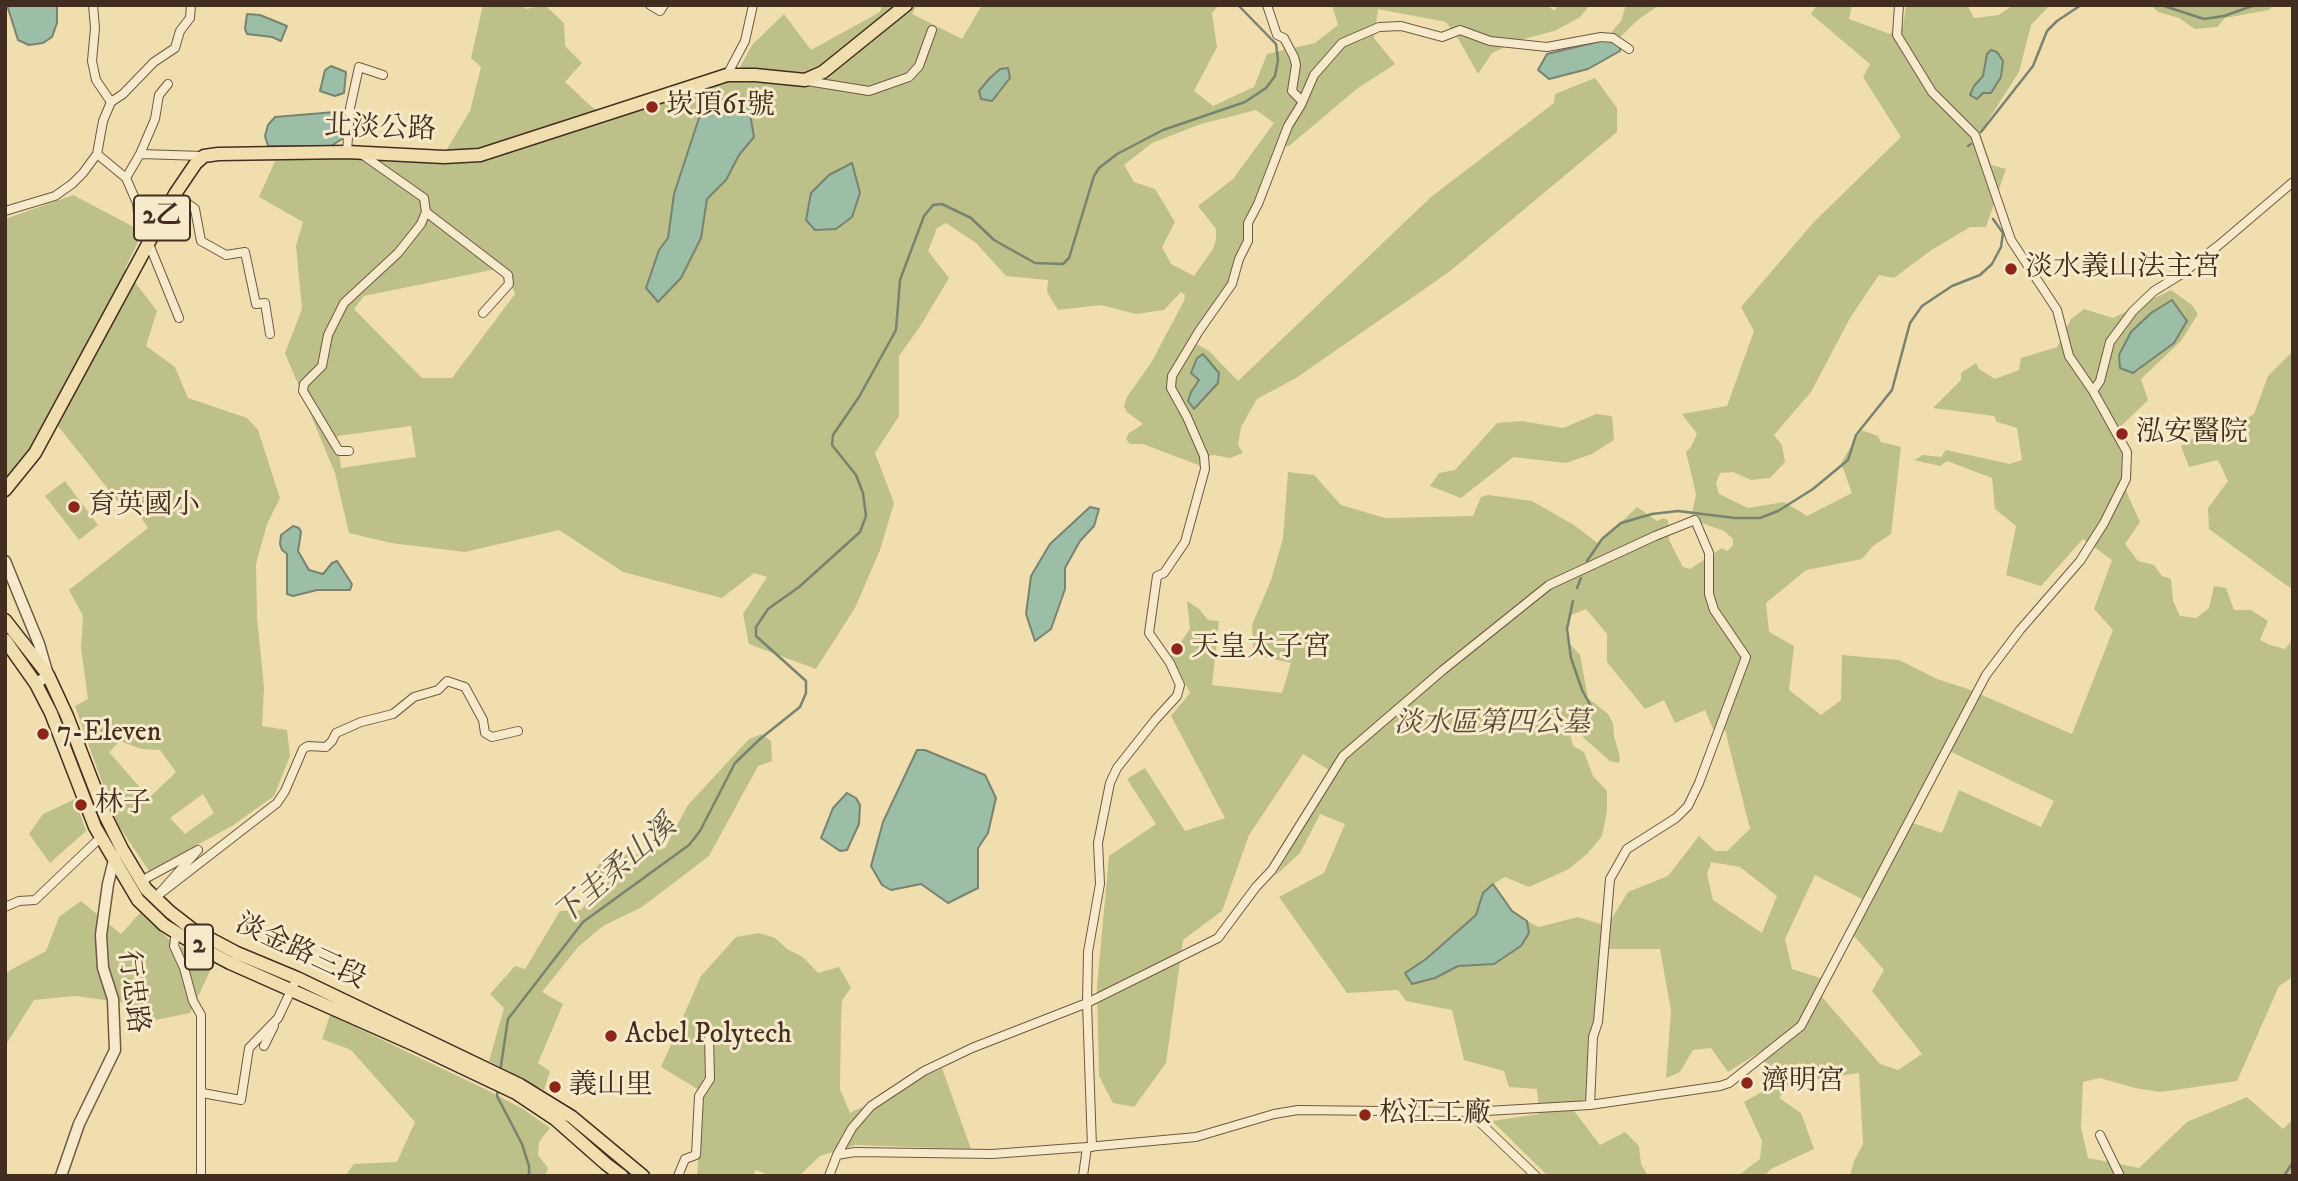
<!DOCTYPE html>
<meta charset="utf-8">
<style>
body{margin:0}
#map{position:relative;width:2298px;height:1181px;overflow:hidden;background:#f1deaf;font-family:"IM FELL DW Pica",serif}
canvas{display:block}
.frame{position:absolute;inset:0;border:7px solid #422d20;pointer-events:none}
</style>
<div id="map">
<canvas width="2298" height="1181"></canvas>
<div class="frame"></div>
</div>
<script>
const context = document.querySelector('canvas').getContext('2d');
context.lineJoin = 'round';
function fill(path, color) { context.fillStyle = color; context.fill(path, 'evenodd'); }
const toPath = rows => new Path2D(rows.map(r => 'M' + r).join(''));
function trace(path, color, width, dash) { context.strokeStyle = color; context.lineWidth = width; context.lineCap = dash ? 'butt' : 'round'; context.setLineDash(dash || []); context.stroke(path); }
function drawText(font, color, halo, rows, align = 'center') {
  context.font = font + ' "IM FELL DW Pica","Noto Serif TC",serif'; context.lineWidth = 6; context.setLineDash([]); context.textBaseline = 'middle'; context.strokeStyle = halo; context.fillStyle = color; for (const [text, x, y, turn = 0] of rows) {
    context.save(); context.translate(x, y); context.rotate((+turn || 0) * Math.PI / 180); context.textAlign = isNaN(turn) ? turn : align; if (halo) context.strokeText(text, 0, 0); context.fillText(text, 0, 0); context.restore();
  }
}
fill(toPath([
 [483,5,523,5,526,9,545,5,564,23,565,46,582,63,565,82,593,108,610,117,692,90,733,80,752,45,784,14,811,50,880,12,882,5,917,5,912,14,962,39,982,5,1219,5,1212,13,1217,47,1194,91,1213,106,1254,87,1267,54,1315,43,1338,25,1332,5,1547,5,1555,11,1557,5,1590,5,1579,18,1554,31,1520,40,1492,53,1478,74,1459,40,1446,22,1378,9,1374,38,1395,64,1358,88,1289,146,1279,147,1248,224,1247,241,1229,285,1191,341,1209,351,1238,381,1431,197,1554,103,1555,94,1595,78,1617,108,1617,132,1449,272,1296,378,1257,399,1241,427,1238,445,1243,453,1230,458,1214,455,1203,457,1201,466,1143,444,1130,444,1126,439,1129,433,1143,424,1127,412,1124,406,1127,397,1151,363,1184,301,1185,295,1181,292,1164,310,1136,314,1101,305,1058,310,1047,292,1048,280,1006,276,976,243,946,223,937,228,928,251,949,278,921,325,899,356,899,416,875,453,894,503,880,550,855,608,816,669,749,644,743,614,767,577,754,573,722,598,623,572,559,530,465,552,391,543,349,533,335,473,285,353,302,309,296,246,303,222,259,197,280,150,444,154,470,111,481,67,471,58],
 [1256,110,1274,123,1233,179,1198,206,1216,229,1216,239,1213,249,1194,276,1171,264,1162,247,1175,222,1155,189,1134,182,1124,165,1152,143,1201,124],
 [699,118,754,137,739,155,726,180,707,199,701,238,659,250,668,238],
 [506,267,515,294,452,378,422,378,354,309,364,296],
 [411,426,416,457,341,468,337,436],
 [1626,5,1660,5,1640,18,1615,42,1605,40,1621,21],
 [1817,5,1852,5,1849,19,1890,34,1903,26,1906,5,1967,5,1974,18,1999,15,2013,5,2050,5,2031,25,2019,72,1980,133,1991,165,2006,169,1986,227,1970,227,1930,251,1894,278,1879,275,1850,318,1811,392,1774,435,1782,445,1785,462,1770,478,1751,480,1733,472,1720,473,1716,483,1719,494,1748,508,1784,502,1807,516,1852,493,1841,463,1861,430,1878,436,1881,442,1901,447,1891,534,1873,546,1862,559,1806,570,1766,603,1769,632,1794,646,1789,690,1821,715,1841,700,1842,655,1899,660,1937,679,1968,689,2072,734,2113,630,2094,609,2112,560,2083,539,2041,586,2006,575,2016,526,1995,509,1992,478,1947,461,1940,466,1914,460,1923,455,1941,457,1946,450,2010,464,2022,460,2017,428,1997,422,1994,416,1933,408,1961,380,1961,373,1976,363,1979,369,1995,379,2019,370,2021,358,2057,347,2071,319,2084,309,2113,318,2171,290,2192,305,2198,314,2181,341,2141,379,2148,400,2114,433,2126,449,2124,478,2127,493,2140,522,2125,544,2138,561,2154,565,2162,576,2171,579,2173,601,2180,616,2196,618,2209,608,2214,586,2226,588,2234,610,2251,610,2268,621,2260,640,2270,645,2285,649,2293,639,2293,977,2279,986,2237,1081,2161,1092,2135,1088,2100,1078,2083,1082,2081,1127,2088,1158,2139,1168,2187,1122,2247,1097,2283,1129,2293,1119,2293,1176,1850,1176,1854,1161,1863,1144,1859,1073,1790,1083,1779,1098,1801,1113,1814,1149,1771,1169,1764,1176,1738,1176,1760,1159,1762,1141,1744,1102,1767,1089,1772,1079,1761,1051,1728,1072,1711,1048,1693,1050,1680,1072,1666,1078,1671,1011,1660,949,1607,949,1589,1101,1571,1107,1600,1145,1625,1132,1639,1146,1641,1164,1648,1176,1548,1176,1492,1121,1539,1114,1537,1089,1509,1087,1504,1071,1464,1060,1452,1010,1406,1001,1398,990,1347,993,1279,897,1324,873,1345,824,1320,814,1300,853,1276,875,1334,773,1303,754,1249,835,1222,911,1183,940,1166,1063,1134,1107,1113,1103,1099,1076,1097,986,1109,856,1156,824,1127,779,1145,768,1185,831,1225,818,1171,716,1190,693,1171,656,1190,629,1187,601,1199,609,1208,620,1219,621,1212,685,1282,693,1291,663,1254,655,1252,625,1271,580,1283,538,1288,472,1314,475,1341,505,1385,518,1473,516,1481,497,1488,495,1532,501,1574,525,1599,544,1637,507,1657,521,1663,518,1668,520,1669,540,1683,567,1690,569,1722,548,1727,551,1733,545,1733,539,1724,531,1691,519,1696,494,1686,452,1691,447,1697,434,1682,414,1727,406,1754,331,1741,307,1813,223,1901,137,1863,77,1870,64,1811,14],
 [1586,609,1607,634,1607,662,1645,709,1664,700,1675,723,1705,710,1713,729,1725,730,1750,829,1727,851,1715,851,1699,836,1668,876,1628,892,1607,926,1578,917,1539,927,1527,921,1529,933,1494,964,1458,966,1405,973,1426,959,1476,915,1483,893,1493,884,1505,877,1529,887,1569,869,1588,853,1602,836,1607,811,1607,791,1593,776,1584,752,1573,746,1566,717,1585,739,1610,761,1619,763,1620,757,1614,736,1613,723,1608,714,1588,698,1580,655,1569,643,1566,633,1569,616],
 [1945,749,2054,801,2041,827,1959,790,1942,833,1907,821],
 [1711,862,1740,867,1777,896,1762,933,1713,900,1707,874],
 [1815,875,1864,900,1848,929,1884,970,1872,991,1922,1054,1898,1070,1880,1064,1817,991,1823,979,1792,969,1785,939],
 [2151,5,2273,5,2269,10,2225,18,2217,27,2195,29,2179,18,2158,12],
 [73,195,132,226,138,242,125,269,157,311,146,346,175,367,188,398,247,418,258,430,280,498,267,524,256,564,257,617,264,688,262,726,287,730,290,756,274,796,232,826,149,871,116,822,75,706,88,699,81,648,83,616,69,590,148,528,132,504,124,509,58,426,38,461,13,491,5,486,5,219],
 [120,741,141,749,160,750,176,772,149,798,109,752],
 [203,794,214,813,185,834,170,818],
 [2293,351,2293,590,2209,529,2208,508,2228,481,2218,460,2189,467,2181,446,2200,434,2218,436,2254,414,2268,376],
 [1596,414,1612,416,1614,440,1592,454,1566,463,1513,457,1461,498,1430,486,1439,473,1455,470,1497,423,1522,421,1563,428],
 [65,481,98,525,79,540,45,496],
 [762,734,771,741,772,761,758,766,709,856,642,907,603,926,578,947,542,992,563,1004,538,1063,550,1071,544,1090,489,1061,504,1008,490,994,515,966,525,969,560,911,581,910,594,892,587,879,610,851,631,855,665,848,688,805,749,739],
 [75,799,86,831,50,863,29,834,43,814],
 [81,901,121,934,140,913,170,940,213,965,190,1013,156,1020,128,1003,75,996,34,1000,5,1046,5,973,46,951,59,917],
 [759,933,775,938,787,949,803,957,818,973,839,967,851,988,842,1000,841,1020,840,1089,850,1113,942,1068,971,1149,856,1145,820,1156,799,1176,771,1176,756,1170,753,1176,697,1176,703,1100,699,1090,661,1067,701,976,736,937],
 [330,1015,487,1090,523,1109,550,1128,539,1142,538,1155,548,1168,545,1176,345,1176,354,1164,397,1162,415,1122,351,1050,322,1039]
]), '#bdc088');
const water = toPath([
 [7,5,57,5,57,23,52,37,43,43,29,45,18,40,7,5],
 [247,14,260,15,287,26,281,41,272,37,247,34,245,29,247,14],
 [1605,40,1615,42,1620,47,1620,51,1588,69,1549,79,1538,70,1547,54,1605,40],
 [1991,50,1997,52,2003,61,2001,77,1991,93,1983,93,1977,99,1970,95,1974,86,1983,76,1987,54,1991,50],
 [331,66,346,72,344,93,335,96,320,91,325,70,331,66],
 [1008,68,1010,78,992,101,981,99,979,91,989,79,1000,69,1008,68],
 [732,99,748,102,754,137,739,155,726,180,707,199,701,238,681,278,658,302,646,288,659,250,668,238,674,194,699,118,715,100,732,99],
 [335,112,342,116,342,139,331,146,268,146,265,136,268,125,275,117,335,112],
 [852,163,860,193,852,217,836,229,815,230,806,220,811,193,829,175,852,163],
 [2172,300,2187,321,2174,343,2133,373,2120,368,2119,355,2131,332,2151,313,2172,300],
 [1203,354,1219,373,1218,383,1194,409,1188,401,1191,392,1199,380,1191,373,1197,358,1203,354],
 [1090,507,1099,509,1094,526,1080,541,1065,568,1065,589,1051,629,1035,641,1026,614,1031,576,1050,544,1090,507],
 [293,526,299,528,301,532,298,551,309,570,323,574,332,563,337,561,352,584,350,590,317,590,293,596,287,594,287,554,282,550,280,544,281,535,293,526],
 [917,750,925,750,985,775,996,798,988,833,978,848,978,888,948,903,921,884,891,890,882,885,871,866,883,822,917,750],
 [847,793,856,798,860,805,859,824,847,850,840,851,821,838,833,808,847,793],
 [1493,884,1512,911,1527,921,1529,933,1521,946,1494,964,1458,966,1435,978,1412,984,1405,973,1426,959,1476,915,1483,893,1493,884]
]);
fill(water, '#9cbda6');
trace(water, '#788370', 2);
trace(toPath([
 [2161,5,2204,19,2224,16,2255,5],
 [1981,132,2033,66,2047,31,2057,21,2081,5],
 [1968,146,1971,144],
 [1587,561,1602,539,1621,523,1652,514,1678,511,1735,518,1760,518,1778,511,1813,489,1848,460,1856,435,1892,390,1910,323,1922,306,1952,286,1980,275,1992,264,2001,247,2003,233,1993,219],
 [1577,588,1581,578],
 [1573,601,1567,629,1571,658,1582,690,1594,712],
 [500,1072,508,1019,583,922,689,845,700,831,735,763,760,739,800,707,806,693,806,681,756,636,756,627,768,609,799,587,860,532,866,516,863,493,856,475,832,445,833,435,859,397,896,330,900,280,924,216,933,205,942,204,971,218,994,240,1035,263,1063,264,1069,258,1094,176,1099,168,1117,154,1163,130,1245,102,1266,88,1275,76,1278,60,1276,44,1238,5],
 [498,1089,497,1096,522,1144,529,1166,529,1176],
 [2284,1176,2293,1162]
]), '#788370', 2.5);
const minor = toPath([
 [93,5,95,28,92,61,96,80,111,102],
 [650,5,660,11,664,5],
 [1267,5,1277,35,1284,38,1294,57,1296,65,1292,91,1302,101],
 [727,75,745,41,753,5],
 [807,81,869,91,909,77,919,66,932,30],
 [347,152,350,108,359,67,383,75],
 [97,154,126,178],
 [140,154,155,119,159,95,168,84],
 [175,194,195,209,201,241,226,255,245,252,256,304,265,303,270,334],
 [5,211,55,196,72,184,83,173,97,154,103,121,111,102,123,94,154,62,175,48,180,31,190,18,191,5],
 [426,212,508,275,509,284,483,313],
 [179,318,149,244,140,232,137,203,126,178,140,154,203,156],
 [2093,391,2100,381,2110,342,2133,311,2154,291,2180,275,2219,245,2293,182],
 [349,451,339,451,303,391,304,384,322,366,328,335,344,303,398,253,421,224,426,212,424,198,360,153],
 [141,881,198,850,157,896,277,803,285,791,303,749,308,746,326,747,332,741,336,733,361,722,393,714,414,697,438,690,447,681,465,687,483,720,485,733,492,737,518,731],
 [5,907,19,901,35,900,101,837],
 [176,932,174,946,184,968,193,1001,201,1015,201,1176],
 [264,1046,274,1026],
 [202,1093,241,1100,249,1048,278,1018,297,978],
 [1469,1112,1536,1176],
 [2100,1135,2120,1176],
 [1092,1147,1087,1003,1088,952,1100,884,1098,843,1110,783,1117,768,1155,720,1177,696,1180,685,1170,663,1149,633,1157,576,1164,573,1185,542,1205,469,1204,456,1187,417,1171,388,1172,376,1199,331,1232,284,1239,259,1248,241,1248,223,1258,204,1288,126,1301,105,1314,75,1342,43,1379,27,1401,26,1442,37,1460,30,1490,41,1547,47,1601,37,1613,38,1629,49],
 [837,1155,852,1128,871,1106,924,1071,972,1048,1087,1003,1218,938,1256,887,1272,870,1343,756,1443,670,1549,585,1655,536,1695,520,1709,553,1709,594,1714,610,1746,657,1699,783,1688,806,1676,818,1627,849,1610,879,1598,1022,1593,1037,1590,1105],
 [678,1176,685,1159,696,1155,699,1096,710,1079,709,1036],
 [829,1176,837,1155,855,1152,992,1154,1087,1147,1196,1137,1274,1114,1298,1110,1469,1112,1590,1105,1720,1086,1729,1083,1801,1026,1986,675,2020,630,2080,561,2104,523,2126,479,2127,452,2093,391,2069,356,2057,310,2011,240,1975,135,1932,92,1897,35,1899,5],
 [1083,1176,1087,1147]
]);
const tertiary = toPath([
 [5,561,39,644,48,675,36,684],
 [61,1176,79,1124,115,1050,113,999,103,968,101,935,108,884,115,856]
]);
const primary = toPath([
 [5,490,35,453,175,194,196,163,204,156,218,154,347,152,444,157,480,155,727,75,755,75,805,80,823,72,906,5],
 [5,620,48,675,67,716,106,817,122,849,146,889,170,912,192,929,237,953,297,978,520,1085,572,1117,643,1176],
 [5,640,36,684,51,713,95,827,138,900,164,925,196,945,230,963,415,1045,516,1093,555,1119,606,1164,622,1176]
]);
trace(minor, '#6e5944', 10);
trace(tertiary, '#6e5944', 13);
trace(primary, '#422d20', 15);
trace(minor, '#f6eacb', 8);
trace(tertiary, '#f6eacb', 10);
trace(primary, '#f1deaf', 12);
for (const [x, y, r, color] of [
 [652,107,7,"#8f2418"],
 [2011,269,7,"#8f2418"],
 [2122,434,7,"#8f2418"],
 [74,507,7,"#8f2418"],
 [1177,649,7,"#8f2418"],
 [43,734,7,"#8f2418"],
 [81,805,7,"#8f2418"],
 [611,1036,7,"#8f2418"],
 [1747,1083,7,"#8f2418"],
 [555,1087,7,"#8f2418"],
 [1365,1115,7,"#8f2418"]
]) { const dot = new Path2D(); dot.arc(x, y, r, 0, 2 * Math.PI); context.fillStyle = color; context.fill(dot); trace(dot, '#f6eacb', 2.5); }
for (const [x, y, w] of [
 [162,218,56],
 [199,947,28]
]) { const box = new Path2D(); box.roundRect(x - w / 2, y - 22.5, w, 45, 5); context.fillStyle = '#f6eacb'; context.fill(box); trace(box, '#422d20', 2); }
drawText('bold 26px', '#422d20', null, [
 ["2乙",162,218],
 ["2",199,947]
]);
drawText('28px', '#422d20', '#f6eacb', [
 ["崁頂61號",666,107],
 ["淡水義山法主宮",2025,269],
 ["泓安醫院",2136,434],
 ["育英國小",88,507],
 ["天皇太子宮",1191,649],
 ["7-Eleven",57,734],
 ["林子",95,805],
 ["Acbel Polytech",625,1036],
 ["濟明宮",1761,1083],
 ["義山里",569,1087],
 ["松江工廠",1379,1115]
], 'left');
drawText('28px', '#422d20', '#f6eacb', [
 ["北淡公路",380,130,2],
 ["淡金路三段",300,953,25],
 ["行忠路",131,992,83]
]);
drawText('italic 28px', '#5b4a35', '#f6eacb', [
 ["淡水區第四公墓",1492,725]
]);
drawText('italic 30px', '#585142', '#f6eacb', [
 ["下圭柔山溪",617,872,-41]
]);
</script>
